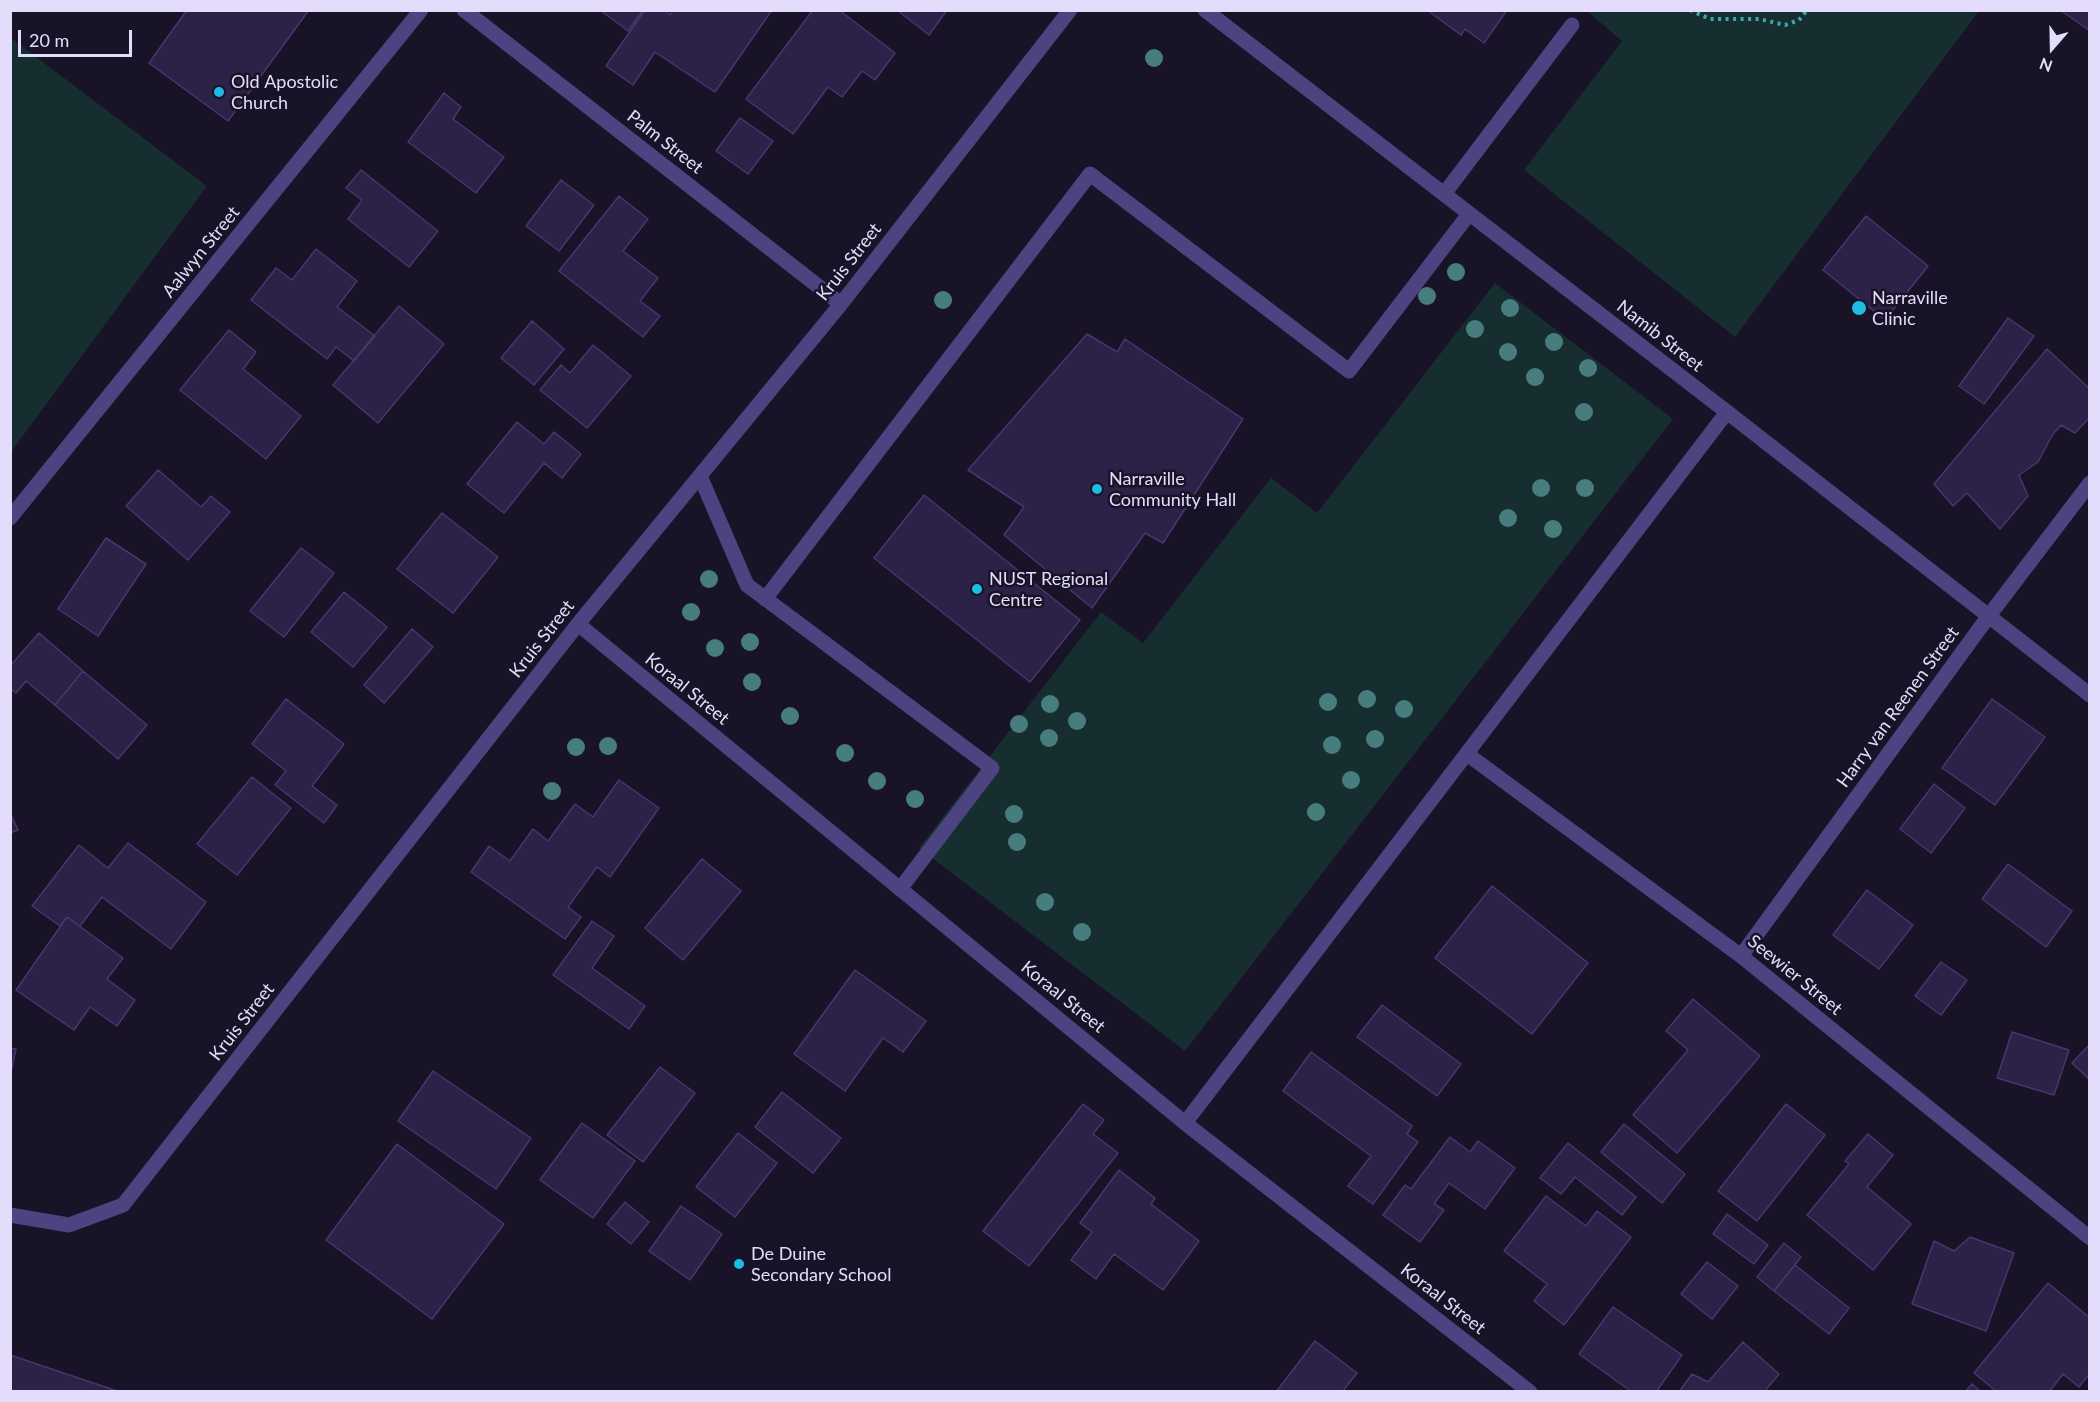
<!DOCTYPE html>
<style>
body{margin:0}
#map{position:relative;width:2100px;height:1402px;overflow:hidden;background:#181327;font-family:Lato,sans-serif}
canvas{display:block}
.frame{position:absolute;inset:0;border:12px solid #e3ddfb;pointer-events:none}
.north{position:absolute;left:2022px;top:18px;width:60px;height:60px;-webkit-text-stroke:4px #181327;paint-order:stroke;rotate:200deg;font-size:16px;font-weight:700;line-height:24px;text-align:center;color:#e3ddfb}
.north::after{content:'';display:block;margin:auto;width:21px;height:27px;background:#e3ddfb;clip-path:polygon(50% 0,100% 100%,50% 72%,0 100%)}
.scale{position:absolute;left:18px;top:30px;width:114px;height:27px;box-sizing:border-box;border:3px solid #e3ddfb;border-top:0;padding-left:8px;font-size:18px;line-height:21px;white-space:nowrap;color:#e3ddfb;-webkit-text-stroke:4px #181327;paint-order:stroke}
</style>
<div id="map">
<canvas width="2100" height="1402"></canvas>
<div class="frame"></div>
<div class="north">N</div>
<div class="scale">20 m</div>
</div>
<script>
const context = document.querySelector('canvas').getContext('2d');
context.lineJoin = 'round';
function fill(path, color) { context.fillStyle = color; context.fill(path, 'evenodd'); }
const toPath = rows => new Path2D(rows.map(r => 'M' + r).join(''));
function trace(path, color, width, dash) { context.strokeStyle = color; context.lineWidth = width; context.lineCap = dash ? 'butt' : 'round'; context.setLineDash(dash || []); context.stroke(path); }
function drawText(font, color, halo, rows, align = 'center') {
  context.font = font + ' Lato,sans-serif'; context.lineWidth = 5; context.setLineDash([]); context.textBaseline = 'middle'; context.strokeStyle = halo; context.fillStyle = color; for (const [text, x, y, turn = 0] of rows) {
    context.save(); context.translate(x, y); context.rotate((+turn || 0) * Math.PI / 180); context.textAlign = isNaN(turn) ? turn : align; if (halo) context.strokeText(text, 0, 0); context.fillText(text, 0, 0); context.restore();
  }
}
fill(toPath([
 [1587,11,1979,11,1735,337,1524,170,1622,41],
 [11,38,207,186,11,452],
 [1495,283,1673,419,1185,1051,919,848,1101,612,1143,643,1271,478,1317,513]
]), '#172e30');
const building = toPath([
 [187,10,309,10,228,121,149,63,187,10],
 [600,10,643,10,628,31,600,10],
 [645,10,664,10,670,15,673,10,772,10,715,92,655,52,633,85,606,66,645,10],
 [813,10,839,10,895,53,875,80,862,71,842,97,828,87,793,134,746,99,813,10],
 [897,10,947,10,929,35,897,10],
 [1427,10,1507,10,1484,43,1465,29,1461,35,1427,10],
 [2060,10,2090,10,2090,31,2060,10],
 [444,93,461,107,453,119,504,157,476,193,408,142,444,93],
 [740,118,773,141,748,174,716,151,740,118],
 [361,170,438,231,409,267,348,219,362,200,346,188,361,170],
 [561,180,594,205,559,251,526,226,561,180],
 [619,196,648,219,623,251,658,278,640,301,660,316,643,337,559,271,619,196],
 [1866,216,1928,266,1885,320,1823,270,1866,216],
 [316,249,357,281,337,307,375,336,354,361,336,347,327,359,251,300,276,268,292,280,316,249],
 [399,306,444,344,378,423,333,385,399,306],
 [2008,318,2034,336,1984,404,1959,386,2008,318],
 [532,321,564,349,534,385,501,358,532,321],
 [229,330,256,352,243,369,301,416,266,459,180,390,229,330],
 [1087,334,1117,352,1125,339,1243,419,1163,543,1145,533,1092,608,1004,535,1024,507,968,470,1087,334],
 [593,345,631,376,587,428,540,390,561,365,570,373,593,345],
 [2047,349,2090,389,2090,417,2075,433,2061,425,2053,434,2038,462,2019,475,2028,496,2000,529,1967,493,1953,506,1934,484,2047,349],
 [517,422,544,444,554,432,581,454,562,478,544,463,504,513,467,484,517,422],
 [158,470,201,507,211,496,230,512,188,560,126,506,158,470],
 [924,495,1080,620,1030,682,874,558,924,495],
 [442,513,498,557,453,613,397,569,442,513],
 [106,538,146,564,98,636,58,609,106,538],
 [301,548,334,573,284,637,250,611,301,548],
 [344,592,387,627,353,667,311,632,344,592],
 [412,629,433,647,384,703,364,685,412,629],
 [39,633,83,671,55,705,26,681,16,693,10,688,10,666,39,633],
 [83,671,147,725,118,759,55,705,83,671],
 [286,699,344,744,312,786,337,805,324,823,275,785,286,771,252,744,286,699],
 [1992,699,2045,737,1995,805,1942,768,1992,699],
 [252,777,291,808,237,875,197,844,252,777],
 [619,780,659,808,610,877,597,867,568,907,581,917,565,939,471,872,489,846,510,861,533,829,548,841,575,804,593,817,619,780],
 [1934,784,1965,808,1931,853,1900,829,1934,784],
 [10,813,18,830,10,833,10,813],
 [128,843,206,902,171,949,102,897,80,926,67,917,60,926,32,906,79,845,108,868,128,843],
 [702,859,741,891,683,960,645,928,702,859],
 [2008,864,2072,911,2046,947,1982,899,2008,864],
 [1492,886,1588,963,1532,1034,1435,958,1492,886],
 [1867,890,1913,925,1879,969,1833,935,1867,890],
 [67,917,123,958,107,979,135,1000,117,1026,90,1007,74,1030,16,990,67,917],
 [592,921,614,936,592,968,645,1006,629,1029,553,975,592,921],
 [1941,962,1967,980,1941,1015,1915,996,1941,962],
 [855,970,926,1021,903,1052,883,1038,845,1091,794,1054,855,970],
 [1693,999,1760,1056,1677,1153,1633,1115,1688,1050,1666,1031,1693,999],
 [1382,1005,1461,1064,1437,1096,1357,1037,1382,1005],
 [2012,1032,2069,1050,2054,1095,1997,1078,2012,1032],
 [2090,1044,2090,1080,2072,1063,2090,1044],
 [10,1048,16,1049,10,1077,10,1048],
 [1311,1052,1412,1126,1407,1134,1418,1142,1373,1204,1348,1186,1371,1156,1283,1091,1311,1052],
 [660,1067,695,1093,643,1162,607,1135,660,1067],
 [433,1071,531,1138,496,1189,398,1121,433,1071],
 [782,1092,841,1138,813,1173,755,1127,782,1092],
 [1083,1104,1104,1120,1093,1134,1118,1153,1029,1266,983,1231,1083,1104],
 [1786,1104,1825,1135,1757,1221,1718,1191,1786,1104],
 [582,1123,635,1161,593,1218,540,1180,582,1123],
 [1624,1124,1685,1174,1662,1203,1601,1152,1624,1124],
 [738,1133,777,1163,735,1217,696,1187,738,1133],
 [1868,1134,1893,1155,1867,1187,1911,1224,1873,1270,1807,1215,1849,1164,1845,1161,1868,1134],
 [1450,1137,1470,1152,1478,1141,1515,1168,1485,1209,1449,1183,1434,1204,1444,1210,1420,1242,1383,1215,1405,1185,1411,1189,1450,1137],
 [1568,1143,1636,1197,1622,1215,1575,1177,1561,1194,1540,1178,1568,1143],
 [397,1144,504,1224,432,1319,326,1240,397,1144],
 [1119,1170,1155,1198,1151,1204,1199,1241,1163,1290,1114,1254,1096,1279,1071,1260,1092,1232,1080,1223,1119,1170],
 [1546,1196,1586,1226,1597,1211,1631,1237,1564,1325,1534,1301,1547,1284,1504,1251,1546,1196],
 [625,1202,649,1222,631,1244,607,1224,625,1202],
 [681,1206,722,1234,690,1280,649,1251,681,1206],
 [1727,1214,1768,1245,1754,1264,1713,1234,1727,1214],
 [1970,1237,2014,1253,1986,1331,1912,1304,1934,1241,1954,1251,1970,1237],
 [1784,1243,1801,1257,1774,1291,1757,1277,1784,1243],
 [1707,1262,1738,1286,1712,1319,1681,1294,1707,1262],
 [1795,1265,1849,1308,1829,1334,1774,1291,1795,1265],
 [2048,1283,2090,1318,2090,1373,2079,1387,2063,1374,2049,1392,1997,1392,1974,1373,2048,1283],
 [1613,1307,1682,1355,1656,1392,1632,1392,1579,1354,1613,1307],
 [1315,1341,1357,1373,1342,1392,1276,1392,1315,1341],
 [1743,1342,1779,1374,1764,1392,1679,1392,1692,1374,1708,1382,1743,1342],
 [10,1355,120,1392,10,1392,10,1355],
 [1972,1384,1981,1392,1965,1392,1972,1384]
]);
fill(building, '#2c2146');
trace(building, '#47366f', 1.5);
trace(toPath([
 [1690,10,1710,19,1759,19,1785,25,1799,20,1807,10]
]), '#3ea8ad', 4, [3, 4.5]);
trace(toPath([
 [1444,194,1572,25],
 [700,476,747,585,992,768,900,889],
 [765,599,1090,174,1349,371,1469,214]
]), '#4c4380', 15);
trace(toPath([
 [464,10,841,304],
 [10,518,421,10],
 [578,624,1185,1123,1530,1392],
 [1467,754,1741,956,2090,1238],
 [1741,956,1988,617,2090,483],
 [1185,1123,1727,412],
 [10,1215,69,1225,123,1205,578,624,841,304,1070,10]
]), '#4c4380', 15);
trace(toPath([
 [1205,10,1727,412,2090,695]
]), '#4c4380', 15);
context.fillStyle = '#487d7e';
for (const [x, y] of [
 [1154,58],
 [1456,272],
 [1427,296],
 [943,300],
 [1510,308],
 [1475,329],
 [1554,342],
 [1508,352],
 [1588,368],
 [1535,377],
 [1584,412],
 [1541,488],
 [1585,488],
 [1508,518],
 [1553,529],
 [709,579],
 [691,612],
 [750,642],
 [715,648],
 [752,682],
 [1367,699],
 [1328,702],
 [1050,704],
 [1404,709],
 [790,716],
 [1077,721],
 [1019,724],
 [1049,738],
 [1375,739],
 [1332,745],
 [608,746],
 [576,747],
 [845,753],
 [1351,780],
 [877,781],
 [552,791],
 [915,799],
 [1316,812],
 [1014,814],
 [1017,842],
 [1045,902],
 [1082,932]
]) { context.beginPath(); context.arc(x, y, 9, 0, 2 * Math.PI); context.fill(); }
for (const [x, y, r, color] of [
 [219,92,6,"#1ebce5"],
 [1859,308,8,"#1ebce5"],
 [1097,489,6,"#1ebce5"],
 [977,589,6,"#1ebce5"],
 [739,1264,6,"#1ebce5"]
]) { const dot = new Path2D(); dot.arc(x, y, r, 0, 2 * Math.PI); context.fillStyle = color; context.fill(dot); trace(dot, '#181327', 2); }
drawText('18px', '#e3ddfb', '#181327', [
 ["Old Apostolic",231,82],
 ["Church",231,103],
 ["Narraville",1872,298],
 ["Clinic",1872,319],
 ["Narraville",1109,479],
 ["Community Hall",1109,500],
 ["NUST Regional",989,579],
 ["Centre",989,600],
 ["De Duine",751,1254],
 ["Secondary School",751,1275]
], 'left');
drawText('18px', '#e3ddfb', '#181327', [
 ["Palm Street",665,142,38],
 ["Aalwyn Street",201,252,-51],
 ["Kruis Street",849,262,-52],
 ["Namib Street",1660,336,38],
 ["Kruis Street",542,639,-52],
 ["Koraal Street",687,689,39],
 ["Harry van Reenen Street",1898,707,-54],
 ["Seewier Street",1795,975,39],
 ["Koraal Street",1063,997,39],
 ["Kruis Street",242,1022,-52],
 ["Koraal Street",1443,1299,38]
]);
</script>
